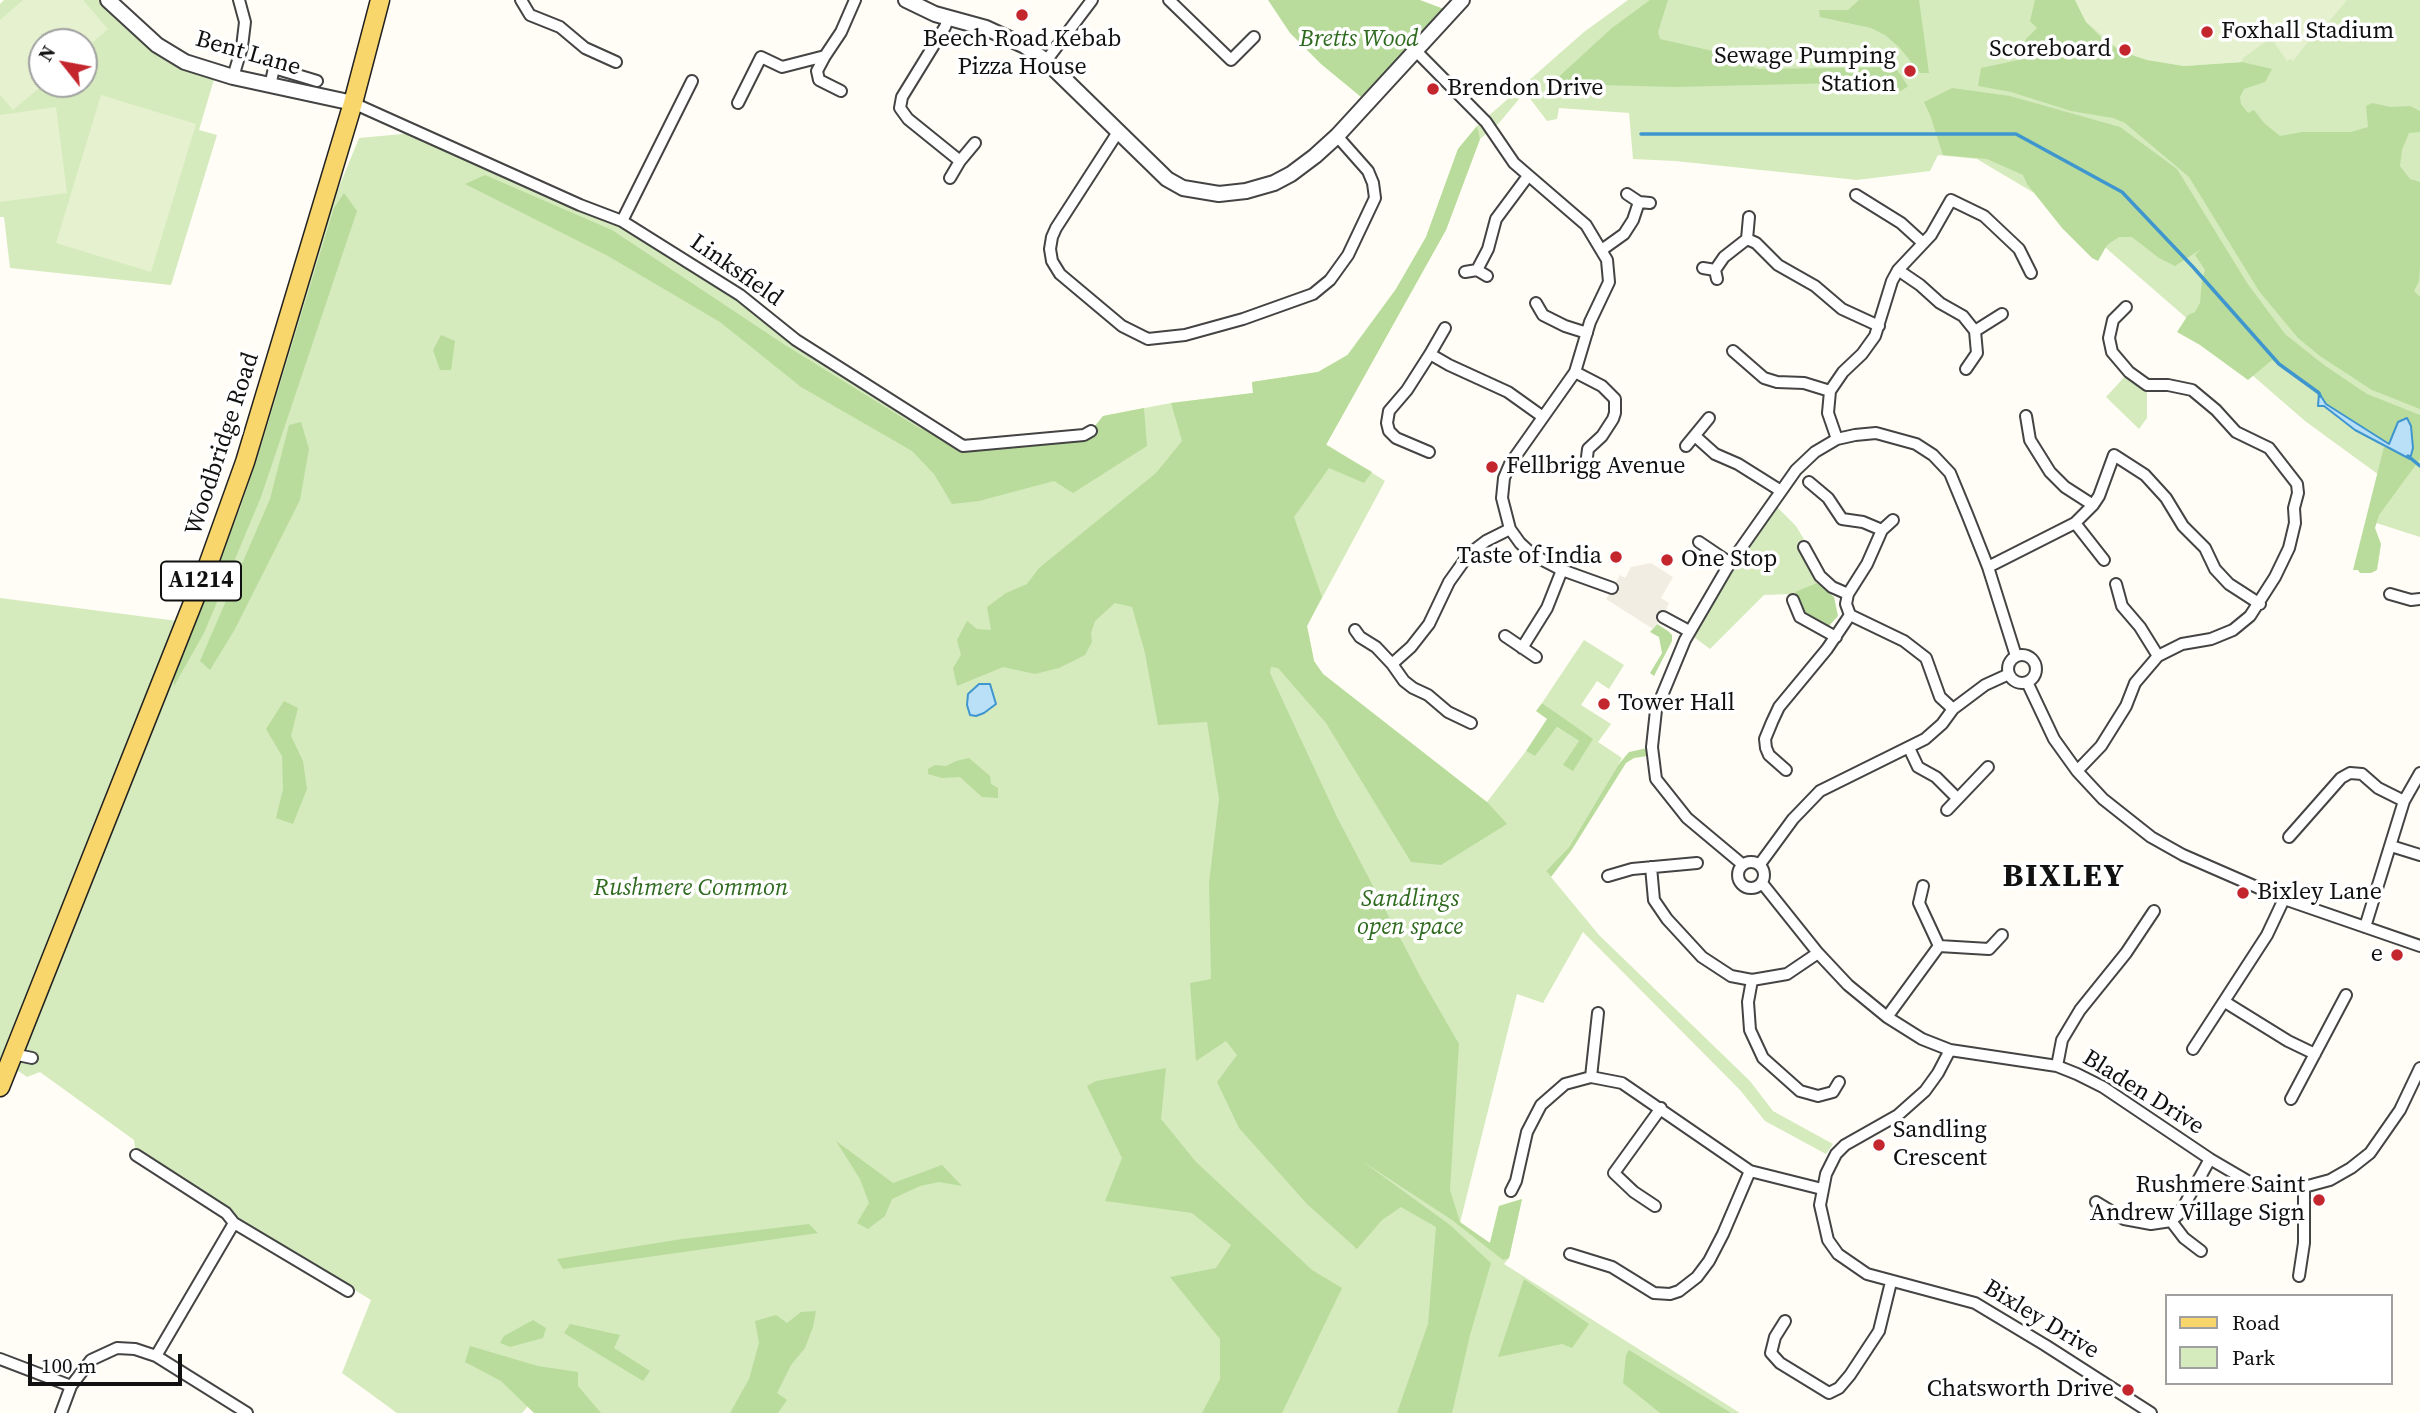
<!DOCTYPE html>
<style>
body{margin:0}
#map{position:relative;width:2420px;height:1413px;overflow:hidden;background:#fffdf5;font-family:"Source Serif 4",serif}
canvas{display:block}
.legend{position:absolute;left:2165px;top:1294px;width:228px;height:91px;box-sizing:border-box;background:#fff;border:2px solid #a0a0a0;margin:0;padding:9px 12px;list-style:none;font-size:21px;color:#111}
.legend li{display:flex;align-items:center;gap:14px;height:35px}
.legend b{width:35px;border:2px solid #a0a0a0}
.north{position:absolute;left:28px;top:28px;width:70px;height:70px;box-sizing:border-box;background:#fff;border:2px solid #a0a0a0;border-radius:50%;rotate:301deg;font-size:19px;font-weight:700;line-height:28px;text-align:center;color:#111}
.north::after{content:'';display:block;margin:auto;width:24px;height:32px;background:#c4262e;clip-path:polygon(50% 0,100% 100%,50% 72%,0 100%)}
.scale{position:absolute;left:28px;top:1354px;width:154px;height:32px;box-sizing:border-box;border:4px solid #111;border-top:0;padding-left:9px;font-size:21px;line-height:24px;white-space:nowrap;color:#111;-webkit-text-stroke:5px #fff;paint-order:stroke}
</style>
<div id="map">
<canvas width="2420" height="1413"></canvas>
<ul class="legend">
<li><b style="height:9px;background:#f9d66b"></b>Road</li>
<li><b style="height:19px;background:#d5ebbd"></b>Park</li>
</ul>
<div class="north">N</div>
<div class="scale">100 m</div>
</div>
<script>
const c = document.querySelector('canvas').getContext('2d');
c.lineJoin = 'round';
function fillPath(path, color) { c.fillStyle = color; c.fill(path, 'evenodd'); }
const poly = rows => new Path2D(rows.map(r => 'M' + r).join(''));
function stroke(path, color, width, dash) { c.strokeStyle = color; c.lineWidth = width; c.lineCap = dash ? 'butt' : 'round'; c.setLineDash(dash || []); c.stroke(path); }
function label(font, color, halo, rows, align = 'center') {
  c.font = font + ' "Source Serif 4",serif'; c.lineWidth = 7; c.setLineDash([]); c.textBaseline = 'middle'; c.strokeStyle = halo; c.fillStyle = color; for (const [text, x, y, turn = 0] of rows) {
    c.save(); c.translate(x, y); c.rotate((+turn || 0) * Math.PI / 180); c.textAlign = isNaN(turn) ? turn : align; if (halo) c.strokeText(text, 0, 0); c.fillText(text, 0, 0); c.restore();
  }
}
const green = poly([
 [4,0,103,0,132,29,215,76,199,130,217,135,171,285,10,268,4,217,0,217,0,4],
 [42,42,84,42,84,84,42,84],
 [1628,0,2420,0,2420,537,2367,520,2379,475,2305,421,2061,209,1977,159,1938,155,1930,171,1857,180,1675,161,1633,159,1629,113,1559,108,1557,119,1547,121,1525,92,1499,123,1480,139,1446,230,1326,444,1385,481,1307,626,1314,661,1323,674,1487,802,1526,751,1535,755,1557,727,1579,741,1572,771,1592,740,1542,703,1584,640,1624,665,1609,689,1597,681,1581,705,1611,724,1598,742,1622,758,1569,847,1546,871,1599,935,1750,1081,1773,1111,1833,1144,1826,1154,1765,1121,1740,1090,1583,932,1543,1003,1517,994,1460,1223,1490,1243,1499,1206,1522,1199,1509,1258,1504,1264,1740,1413,534,1413,528,1406,522,1413,397,1413,342,1373,371,1300,240,1219,226,1213,136,1155,134,1140,40,1072,27,1077,0,1058,0,598,193,623,239,509,272,407,330,209,359,138,413,133,622,221,740,295,796,340,963,446,1091,431,1103,416,1171,403,1253,393,1252,382,1318,372,1347,355,1396,289,1426,237,1458,149,1477,126,1584,32],
 [2129,372,2147,385,2147,418,2139,429,2106,397],
 [1777,507,1796,526,1805,541,1797,546,1817,584,1792,594,1764,595,1710,649,1694,637,1734,569]
]);
const forest = poly([
 [1268,0,1420,0,1444,9,1361,97,1321,64,1290,33],
 [1650,0,1668,0,1658,32,1660,39,1726,54,1758,69,1895,67,1908,86,1901,91,1873,84,1839,83,1675,87,1598,85,1556,87,1552,83,1612,28],
 [1859,0,1919,0,1929,73,1920,73,1899,47,1885,35,1871,28,1820,17,1819,10,1848,10],
 [2035,0,2075,0,2086,22,2101,37,2120,51,2147,60,2184,66,2242,62,2272,69,2265,82,2244,89,2240,97,2241,104,2248,113,2254,110,2264,123,2280,136,2302,132,2351,132,2368,127,2366,106,2372,103,2391,107,2410,106,2420,111,2420,132,2409,133,2402,150,2400,166,2410,179,2420,182,2420,267,2419,281,2414,291,2420,297,2420,409,2372,390,2320,356,2298,338,2259,291,2189,177,2125,123,2113,118,2071,111,2011,92,1978,86,1981,68,2023,59,2026,39,2037,28,2030,21],
 [1952,88,2010,96,2120,127,2177,169,2247,283,2285,334,2324,365,2367,394,2420,415,2420,459,2379,515,2375,528,2381,544,2377,570,2371,573,2360,573,2358,570,2353,570,2384,447,2394,450,2409,459,2413,448,2412,438,2398,423,2390,444,2383,442,2325,404,2319,393,2272,360,2248,380,2200,345,2177,332,2188,315,2195,312,2200,303,2202,280,2205,270,2195,255,2201,249,2175,266,2159,258,2132,237,2119,237,2107,245,2098,261,2092,258,2062,228,2027,184,2023,175,1987,159,1943,155,1930,115,1924,102],
 [1477,126,1480,139,1446,230,1326,445,1372,472,1364,483,1329,468,1294,517,1322,597,1307,626,1314,661,1323,674,1488,803,1507,824,1441,865,1411,862,1326,723,1278,668,1271,667,1270,673,1337,817,1421,978,1459,1044,1450,1190,1460,1222,1490,1243,1499,1206,1522,1199,1509,1258,1503,1260,1452,1220,1362,1161,1450,1225,1491,1263,1470,1335,1452,1413,1397,1413,1428,1324,1436,1227,1401,1207,1382,1220,1357,1249,1307,1204,1239,1128,1217,1082,1237,1055,1226,1041,1196,1061,1190,983,1211,979,1209,883,1219,799,1207,722,1158,725,1145,653,1132,607,1115,603,1095,621,1091,633,1092,642,1085,655,1059,668,1035,674,1003,667,957,686,953,668,961,655,957,640,967,621,977,629,991,630,987,607,1006,593,1027,584,1039,568,1156,473,1182,441,1171,403,1253,393,1252,382,1318,372,1348,355,1396,289,1426,237,1458,149],
 [485,175,612,230,785,345,919,428,954,440,963,446,1091,431,1103,416,1144,408,1147,446,1073,493,1054,481,979,501,952,504,934,474,912,451,801,387,720,322,608,256,465,184],
 [344,193,357,211,261,497,204,633,174,686,174,672,240,509,258,456,334,208],
 [441,335,455,341,451,370,440,370,433,350],
 [301,422,309,449,300,500,235,629,210,670,200,661,270,499,289,425],
 [1817,583,1834,597,1838,616,1828,627,1804,614,1795,592],
 [1657,624,1668,631,1672,635,1672,641,1654,676,1650,673,1662,653,1659,637,1650,632],
 [284,701,298,708,291,736,303,761,307,789,293,824,276,818,283,789,282,756,266,729],
 [1542,703,1593,739,1573,771,1563,765,1579,741,1557,727,1535,756,1526,751,1547,719,1536,711],
 [1652,747,1654,755,1634,758,1626,763,1571,851,1551,877,1546,871,1569,847,1618,765,1629,752],
 [969,758,990,776,991,784,998,788,998,798,982,797,960,777,942,778,928,774,928,769,935,765,946,766,956,761],
 [1166,1068,1161,1119,1196,1162,1312,1270,1342,1288,1282,1413,1202,1413,1220,1379,1220,1339,1170,1277,1216,1268,1231,1245,1192,1213,1105,1201,1122,1158,1087,1086,1096,1081],
 [836,1141,893,1183,942,1165,962,1186,939,1182,920,1186,892,1199,885,1216,868,1229,857,1223,869,1203,860,1179],
 [809,1224,818,1233,563,1269,557,1259,682,1239],
 [1524,1279,1589,1324,1572,1348,1562,1344,1498,1357],
 [816,1311,813,1327,805,1348,791,1365,777,1393,787,1400,778,1413,730,1413,749,1379,759,1343,755,1321,776,1315,787,1323,801,1312],
 [533,1320,546,1328,543,1338,510,1347,500,1343,504,1336],
 [570,1324,620,1335,614,1348,650,1371,643,1381,564,1333],
 [470,1346,538,1366,578,1372,578,1386,601,1413,534,1413,501,1381,465,1362],
 [1629,1350,1731,1413,1660,1413,1623,1383,1626,1355]
]);
const pitch = poly([
 [23,0,83,0,108,29,84,50,84,42,42,42,44,84,13,110,0,95,0,20],
 [2075,0,2347,0,2327,24,2319,28,2293,61,2290,59,2287,61,2271,38,2243,58,2242,62,2184,66,2147,60,2121,51,2086,22],
 [101,95,196,124,151,272,56,243],
 [56,107,67,193,0,202,0,115]
]);
const plaza = poly([
 [1651,563,1673,577,1661,598,1669,603,1663,617,1653,629,1606,599,1620,575,1625,578,1631,567]
]);
const water = poly([
 [2319,393,2326,404,2389,444,2398,422,2407,418,2411,426,2413,448,2410,459,2355,430,2324,406,2318,406,2319,393],
 [979,684,990,684,996,704,984,713,976,716,970,715,967,705,968,694,979,684]
]);
const stream = poly([
 [1641,134,2016,134,2122,192,2193,267,2279,364,2319,393,2320,396],
 [2408,456,2420,466]
]);
const minor = poly([
 [521,0,530,15,560,27,585,48,616,62],
 [1169,0,1231,60,1254,37],
 [949,17,945,27,902,97,900,108,908,119,960,161,950,178],
 [1416,51,1486,122,1514,163,1586,225,1607,260,1609,282,1590,322,1575,372,1510,464,1504,478,1502,498,1510,529,1520,543,1533,555,1562,570,1612,588],
 [825,56,817,71,819,80,841,91],
 [1046,61,1092,0],
 [233,77,242,47,245,22,239,0],
 [270,86,274,68,317,81],
 [353,103,580,205,622,221,740,295,796,340,963,446,1084,435,1091,431],
 [738,103,761,57,782,67,825,56,841,32,855,0],
 [1118,132,1056,228,1052,237,1050,249,1052,261,1060,274,1122,326,1148,339,1185,335,1243,319,1313,294,1330,280,1348,255,1375,198,1373,183,1368,171,1337,136],
 [960,161,975,143],
 [1627,194,1639,202,1650,203],
 [1856,195,1901,223,1923,243],
 [622,221,692,81],
 [1747,239,1749,217],
 [1603,249,1624,234,1633,220,1639,202],
 [1703,268,1715,270,1717,279],
 [1477,270,1488,249,1496,219,1528,176],
 [1715,270,1724,257,1747,239,1756,243,1778,265,1815,286,1842,309,1879,326],
 [1898,270,1920,285,1940,303,1963,316,1975,331,1977,353,1966,369],
 [1465,272,1477,270,1487,276],
 [1536,303,1543,315,1565,326,1587,333],
 [1975,331,2002,314],
 [1733,351,1764,378,1777,382,1804,383,1830,391],
 [1430,354,1445,328],
 [1575,372,1602,386,1615,399,1615,413,1613,419,1602,436,1588,449,1587,457],
 [2026,416,2030,440,2050,472,2065,487,2093,505],
 [1695,436,1715,454,1738,464,1781,491],
 [1837,439,1828,413,1830,391,1843,372,1862,354,1875,336,1892,281,1898,270,1931,235,1951,200,1984,216,2019,249,2031,273],
 [1686,446,1709,418],
 [1429,452,1396,438,1389,431,1387,423,1389,411,1407,390,1430,354,1449,365,1508,392,1543,417],
 [1809,482,1828,498,1842,519,1863,522,1882,530],
 [2075,523,2104,560],
 [1699,542,1730,563],
 [1804,547,1820,576,1832,587,1848,594],
 [1988,567,2075,523,2093,505,2099,496,2114,455,2145,475,2166,498,2183,526,2205,548,2215,569,2229,584,2260,604],
 [2116,584,2122,606,2140,627,2158,656],
 [2390,594,2411,600,2420,599],
 [1793,600,1800,617,1836,637],
 [1850,615,1846,604,1848,594,1867,564,1882,530,1893,520],
 [1663,617,1689,631],
 [1355,630,1360,637,1376,647,1392,664],
 [1505,636,1536,657],
 [1522,648,1547,608,1562,570],
 '2008 669a14 14 0 1 1 28 0a14 14 0 1 1-28 0Z',
 [2027,682,2054,739,2077,771,2103,799,2151,837,2183,855,2284,899,2420,946],
 [1471,723,1448,712,1428,695,1413,688,1404,681,1392,664,1411,647,1429,624,1449,582,1469,554,1486,541,1510,529],
 [1909,748,1918,767,1936,777,1957,798],
 [1786,770,1769,755,1766,748,1765,739,1772,722,1779,707,1827,649,1850,615,1904,641,1926,658,1940,697,1953,709],
 [2077,771,2101,746,2126,706,2135,683,2158,656,2182,644,2211,639,2233,630,2250,616,2275,577,2289,548,2295,523,2294,508,2298,493,2297,484,2269,448,2236,432,2216,410,2192,390,2168,385,2147,385,2129,372,2112,352,2109,338,2113,320,2126,307],
 [1947,810,1988,767],
 [2289,837,2341,778,2350,773,2362,774,2378,788,2404,801],
 [2391,846,2420,855],
 '1738 875a13 13 0 1 1 26 0a13 13 0 1 1-26 0Z',
 [1742,864,1687,818,1656,779,1652,747,1656,710,1685,640,1727,568,1796,470,1815,452,1837,439,1855,435,1876,433,1916,444,1933,455,1950,473,1967,514,1988,567,2016,656],
 [1760,864,1793,819,1820,791,1925,739,1942,724,1953,709,1985,685,2009,674],
 [1651,867,1654,900,1667,919,1702,957,1731,976,1752,980,1787,974,1818,953],
 [1608,876,1632,869,1697,863],
 [1762,883,1818,953,1848,985,1887,1017,1922,1039,1950,1050,2057,1066,2077,1074,2103,1087,2210,1159,2251,1183,2277,1187,2304,1187,2330,1180,2351,1168,2370,1153,2400,1110,2420,1068],
 [1923,886,1919,903,1939,946],
 [2365,927,2404,801,2420,773],
 [1939,946,1989,949,2002,935],
 [1752,980,1748,1002,1750,1030,1763,1058,1800,1091,1818,1096,1833,1092,1839,1082],
 [2225,1002,2288,1041,2315,1054],
 [1887,1017,1939,946],
 [2193,1049,2267,935,2284,899],
 [1950,1050,1938,1073,1925,1091,1898,1115,1845,1145,1836,1154,1826,1174,1820,1205,1828,1240,1838,1254,1867,1274,1975,1303,2045,1345,2151,1413],
 [13,1054,32,1058],
 [2057,1066,2062,1040,2080,1010,2126,953,2154,911],
 [1591,1077,1598,1013],
 [2291,1099,2346,995],
 [136,1155,226,1213,234,1223,348,1291],
 [1511,1191,1516,1181,1527,1132,1541,1105,1565,1084,1591,1077,1622,1083,1750,1171,1822,1189],
 [2096,1202,2124,1219,2151,1224,2171,1221,2184,1238,2201,1251],
 [1655,1206,1634,1192,1614,1173,1661,1108],
 [2171,1221,2180,1213,2210,1159],
 [1570,1254,1612,1267,1654,1293,1670,1294,1679,1291,1697,1277,1709,1261,1723,1234,1750,1171],
 [2299,1276,2304,1243,2304,1187],
 [1785,1321,1775,1337,1771,1353,1780,1363,1829,1393,1839,1388,1850,1375,1879,1331,1891,1282],
 [156,1356,234,1223],
 [0,1359,71,1386],
 [61,1413,71,1386,91,1360,117,1348,135,1349,156,1356,247,1413]
]);
const tertiary = poly([
 [108,0,157,45,185,62,233,77,353,103],
 [906,0,935,14,986,28,1025,46,1046,61,1167,179,1183,188,1219,194,1246,191,1274,183,1291,174,1315,156,1337,136,1462,0]
]);
const primary = poly([
 [0,1087,208,565,245,462,353,103,380,0]
]);
const markers = [
 [1022,15,7,"#c4262e"],
 [2207,32,7,"#c4262e"],
 [2125,50,7,"#c4262e"],
 [1910,71,7,"#c4262e"],
 [1433,89,7,"#c4262e"],
 [1492,467,7,"#c4262e"],
 [1616,557,7,"#c4262e"],
 [1667,560,7,"#c4262e"],
 [1604,704,7,"#c4262e"],
 [2243,893,7,"#c4262e"],
 [2397,955,7,"#c4262e"],
 [1879,1145,7,"#c4262e"],
 [2319,1200,7,"#c4262e"],
 [2128,1390,7,"#c4262e"]
];
const shields = [
 [201,581,80]
];
const shieldNames = [
 ["A1214",201,581]
];
const poiNames = [
 ["Foxhall Stadium",2221,32],
 ["Beech Road Kebab",1022,40,"center"],
 ["Pizza House",1022,68,"center"],
 ["Scoreboard",2111,50,"right"],
 ["Sewage Pumping",1896,57,"right"],
 ["Station",1896,85,"right"],
 ["Brendon Drive",1447,89],
 ["Fellbrigg Avenue",1506,467],
 ["Taste of India",1602,557,"right"],
 ["One Stop",1681,560],
 ["Tower Hall",1618,704],
 ["Bixley Lane",2257,893],
 ["e",2383,955,"right"],
 ["Sandling",1893,1131],
 ["Crescent",1893,1159],
 ["Rushmere Saint",2305,1186,"right"],
 ["Andrew Village Sign",2305,1214,"right"],
 ["Chatsworth Drive",2114,1390,"right"]
];
const parkNames = [
 ["Bretts Wood",1359,40],
 ["Rushmere Common",691,889],
 ["Sandlings",1410,900],
 ["open space",1410,928]
];
const streetNames = [
 ["Bent Lane",248,54,16],
 ["Linksfield",736,271,35],
 ["Woodbridge Road",223,444,-72],
 ["Bladen Drive",2143,1093,32],
 ["Bixley Drive",2041,1320,31]
];
const districtNames = [
 ["BIXLEY",2064,878]
];
fillPath(green, '#d5ebbd');
fillPath(forest, '#b9dc9c');
fillPath(pitch, '#e6f2cf');
fillPath(plaza, '#f1ede2');
fillPath(water, '#b9e0f7');
stroke(water, '#3f96cf', 2);
stroke(stream, '#3f96cf', 3.5);
stroke(minor, '#444', 14);
stroke(tertiary, '#444', 18);
stroke(primary, '#222', 21);
stroke(minor, '#fff', 10);
stroke(tertiary, '#fff', 14);
stroke(primary, '#f9d66b', 18);
for (const [x, y, r, color] of markers) { const dot = new Path2D(); dot.arc(x, y, r, 0, 2 * Math.PI); c.fillStyle = color; c.fill(dot); stroke(dot, '#fff', 2.5); }
for (const [x, y, w] of shields) { const box = new Path2D(); box.roundRect(x - w / 2, y - 19.5, w, 39, 5); c.fillStyle = '#fff'; c.fill(box); stroke(box, '#111', 2); }
label('bold 23px', '#111', null, shieldNames);
label('24px', '#111', '#fff', poiNames, 'left');
label('italic 24px', '#2f6b1f', '#fff', parkNames);
label('24px', '#111', '#fff', streetNames);
c.letterSpacing = '2px';
label('bold 32px', '#111', '#fff', districtNames);
c.letterSpacing = '0px';
</script>
